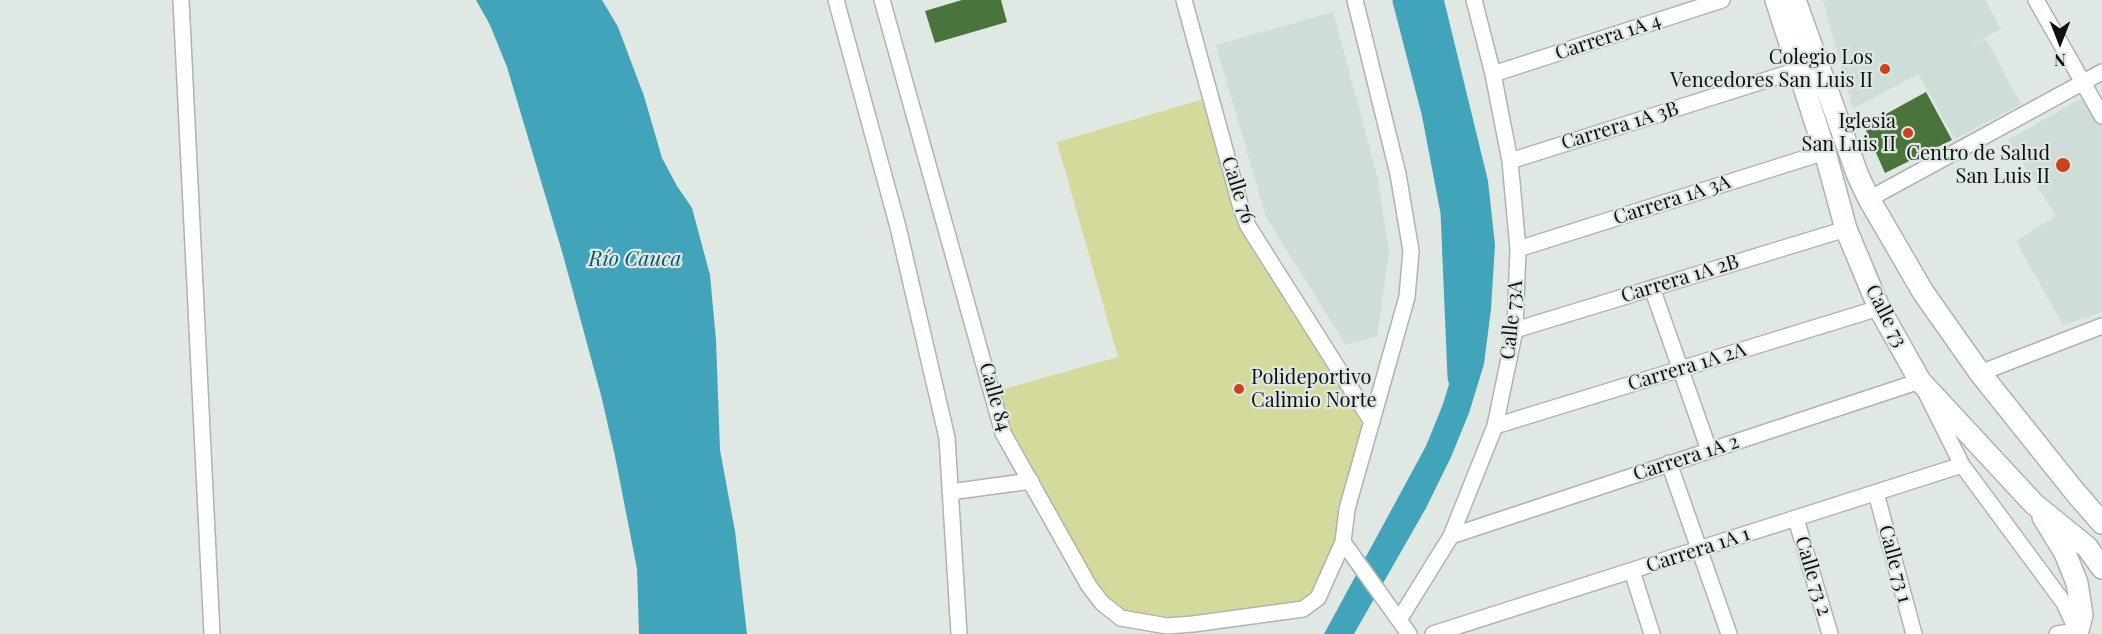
<!DOCTYPE html>
<meta charset="utf-8">
<style>
body{margin:0}
#map{position:relative;width:2102px;height:634px;overflow:hidden;background:#e0e8e4;font-family:"Playfair Display",serif}
canvas{display:block}
.north{position:absolute;left:2030px;top:12px;width:60px;height:60px;-webkit-text-stroke:4px #e0e8e4;paint-order:stroke;rotate:180deg;font-size:16px;font-weight:700;line-height:24px;text-align:center;color:#0e1110}
.north::after{content:'';display:block;margin:auto;width:21px;height:27px;background:#0e1110;clip-path:polygon(50% 0,100% 100%,50% 72%,0 100%)}
</style>
<div id="map">
<canvas width="2102" height="634"></canvas>
<div class="north">N</div>
</div>
<script>
const c = document.querySelector('canvas').getContext('2d');
c.lineJoin = 'round';
function fillPath(path, color) { c.fillStyle = color; c.fill(path, 'evenodd'); }
const poly = rows => new Path2D(rows.map(r => 'M' + r).join(''));
function stroke(path, color, width, dash) { c.strokeStyle = color; c.lineWidth = width; c.lineCap = dash ? 'butt' : 'round'; c.setLineDash(dash || []); c.stroke(path); }
function label(font, color, halo, rows, align = 'center') {
  c.font = font + ' "Playfair Display",serif'; c.lineWidth = 4.5; c.setLineDash([]); c.textBaseline = 'middle'; c.strokeStyle = halo; c.fillStyle = color; for (const [text, x, y, turn = 0] of rows) {
    c.save(); c.translate(x, y); c.rotate((+turn || 0) * Math.PI / 180); c.textAlign = isNaN(turn) ? turn : align; if (halo) c.strokeText(text, 0, 0); c.fillText(text, 0, 0); c.restore();
  }
}
const built = poly([
 [1823,0,1985,0,2001,29,1964,49,1986,39,2021,104,1955,139,1918,74,1853,109],
 [1333,12,1378,179,1389,253,1377,336,1346,345,1266,217,1216,45],
 [2086,96,2102,125,2102,312,2063,325,2016,241,2056,216,2008,140]
]);
const green = poly([
 [1211,97,1241,208,1372,422,1344,526,1310,605,1193,624,1121,618,1102,603,1003,433,993,392,1118,357,1057,142]
]);
const water = poly([
 [476,0,602,0,618,27,644,96,662,158,677,186,692,208,710,275,716,340,720,450,735,531,747,634,639,634,637,569,615,456,601,395,563,255,507,67,490,25],
 [1416,0,1444,0,1488,181,1495,245,1491,309,1484,364,1469,413,1451,457,1426,508,1354,634,1324,634,1426,446,1443,404,1457,358,1464,306,1467,246,1461,186]
]);
const river = poly([
 [1406,0,1435,112,1454,212,1461,377]
]);
const building = poly([
 [962,0,1001,0,1007,22,935,43,925,11],
 [1926,92,1952,140,1885,173,1864,126]
]);
const minor = poly([
 [181,0,212,634],
 [836,0,898,227,947,438,959,634],
 [882,0,1003,433,1089,586,1102,603,1121,618,1167,626,1193,624,1303,609,1318,598,1343,542,1347,509,1407,297,1411,251,1398,174,1355,0],
 [1184,0,1241,208,1248,226,1372,422],
 [2036,0,2102,116],
 [1493,74,1722,0],
 [1510,161,1798,70],
 [1869,199,2102,72],
 [1518,249,1825,152],
 [1652,288,1709,450],
 [1515,330,1846,229],
 [1980,373,2102,326],
 [1495,426,1879,308],
 [1669,463,1729,634],
 [950,492,1031,481],
 [1876,493,1914,634],
 [1796,519,1830,634],
 [1451,536,1920,381,1962,465,2064,603,2077,631,2057,634],
 [1343,542,1409,634],
 [1632,571,1652,634],
 [1399,620,1451,536,1495,426,1515,330,1518,249,1510,161,1493,74,1474,0],
 [1433,634,1962,465]
]);
const secondary = poly([
 [1776,0,1825,152,1846,229,1879,308,1920,381,2034,504,2087,547,2102,568],
 [1795,0,1858,176,1869,199,1923,292,1980,373,2075,492,2102,523],
 [2043,517,2065,553,2077,583,2082,615,2077,634]
]);
const markers = [
 [1885,69,6,"#cb421c"],
 [1908,133,6,"#cb421c"],
 [2063,165,8,"#cb421c"],
 [1239,389,6,"#cb421c"]
];
const streetNames = [
 ["Carrera 1A 4",1608,37,-18],
 ["Carrera 1A 3B",1620,126,-17],
 ["Calle 76",1238,190,72],
 ["Carrera 1A 3A",1672,200,-18],
 ["Carrera 1A 2B",1680,279,-17],
 ["Calle 73",1886,316,63],
 ["Calle 73A",1512,320,-84],
 ["Carrera 1A 2A",1687,367,-17],
 ["Calle 84",995,397,74],
 ["Carrera 1A 2",1686,458,-18],
 ["Carrera 1A 1",1698,550,-18],
 ["Calle 73 1",1895,564,75],
 ["Calle 73 2",1813,576,73]
];
const poiNames = [
 ["Colegio Los",1873,58],
 ["Vencedores San Luis II",1873,81],
 ["Iglesia",1896,122],
 ["San Luis II",1896,145],
 ["Centro de Salud",2050,154],
 ["San Luis II",2050,177],
 ["Polideportivo",1251,378,"left"],
 ["Calimio Norte",1251,401,"left"]
];
const waterNames = [
 ["Río Cauca",635,259]
];
fillPath(built, '#ceddd5');
fillPath(green, '#d4da9c');
fillPath(water, '#42a4bb');
stroke(river, '#42a4bb', 27);
fillPath(building, '#49743c');
stroke(minor, '#adb4b1', 18);
stroke(secondary, '#adb4b1', 24);
stroke(minor, '#fff', 15);
stroke(secondary, '#fff', 21);
for (const [x, y, r, color] of markers) { const dot = new Path2D(); dot.arc(x, y, r, 0, 2 * Math.PI); c.fillStyle = color; c.fill(dot); stroke(dot, '#e0e8e4', 2); }
label('20px', '#0e1110', '#e0e8e4', streetNames);
label('20px', '#0e1110', '#e0e8e4', poiNames, 'right');
label('italic 21px', '#045a6b', '#e0e8e4', waterNames);
</script>
